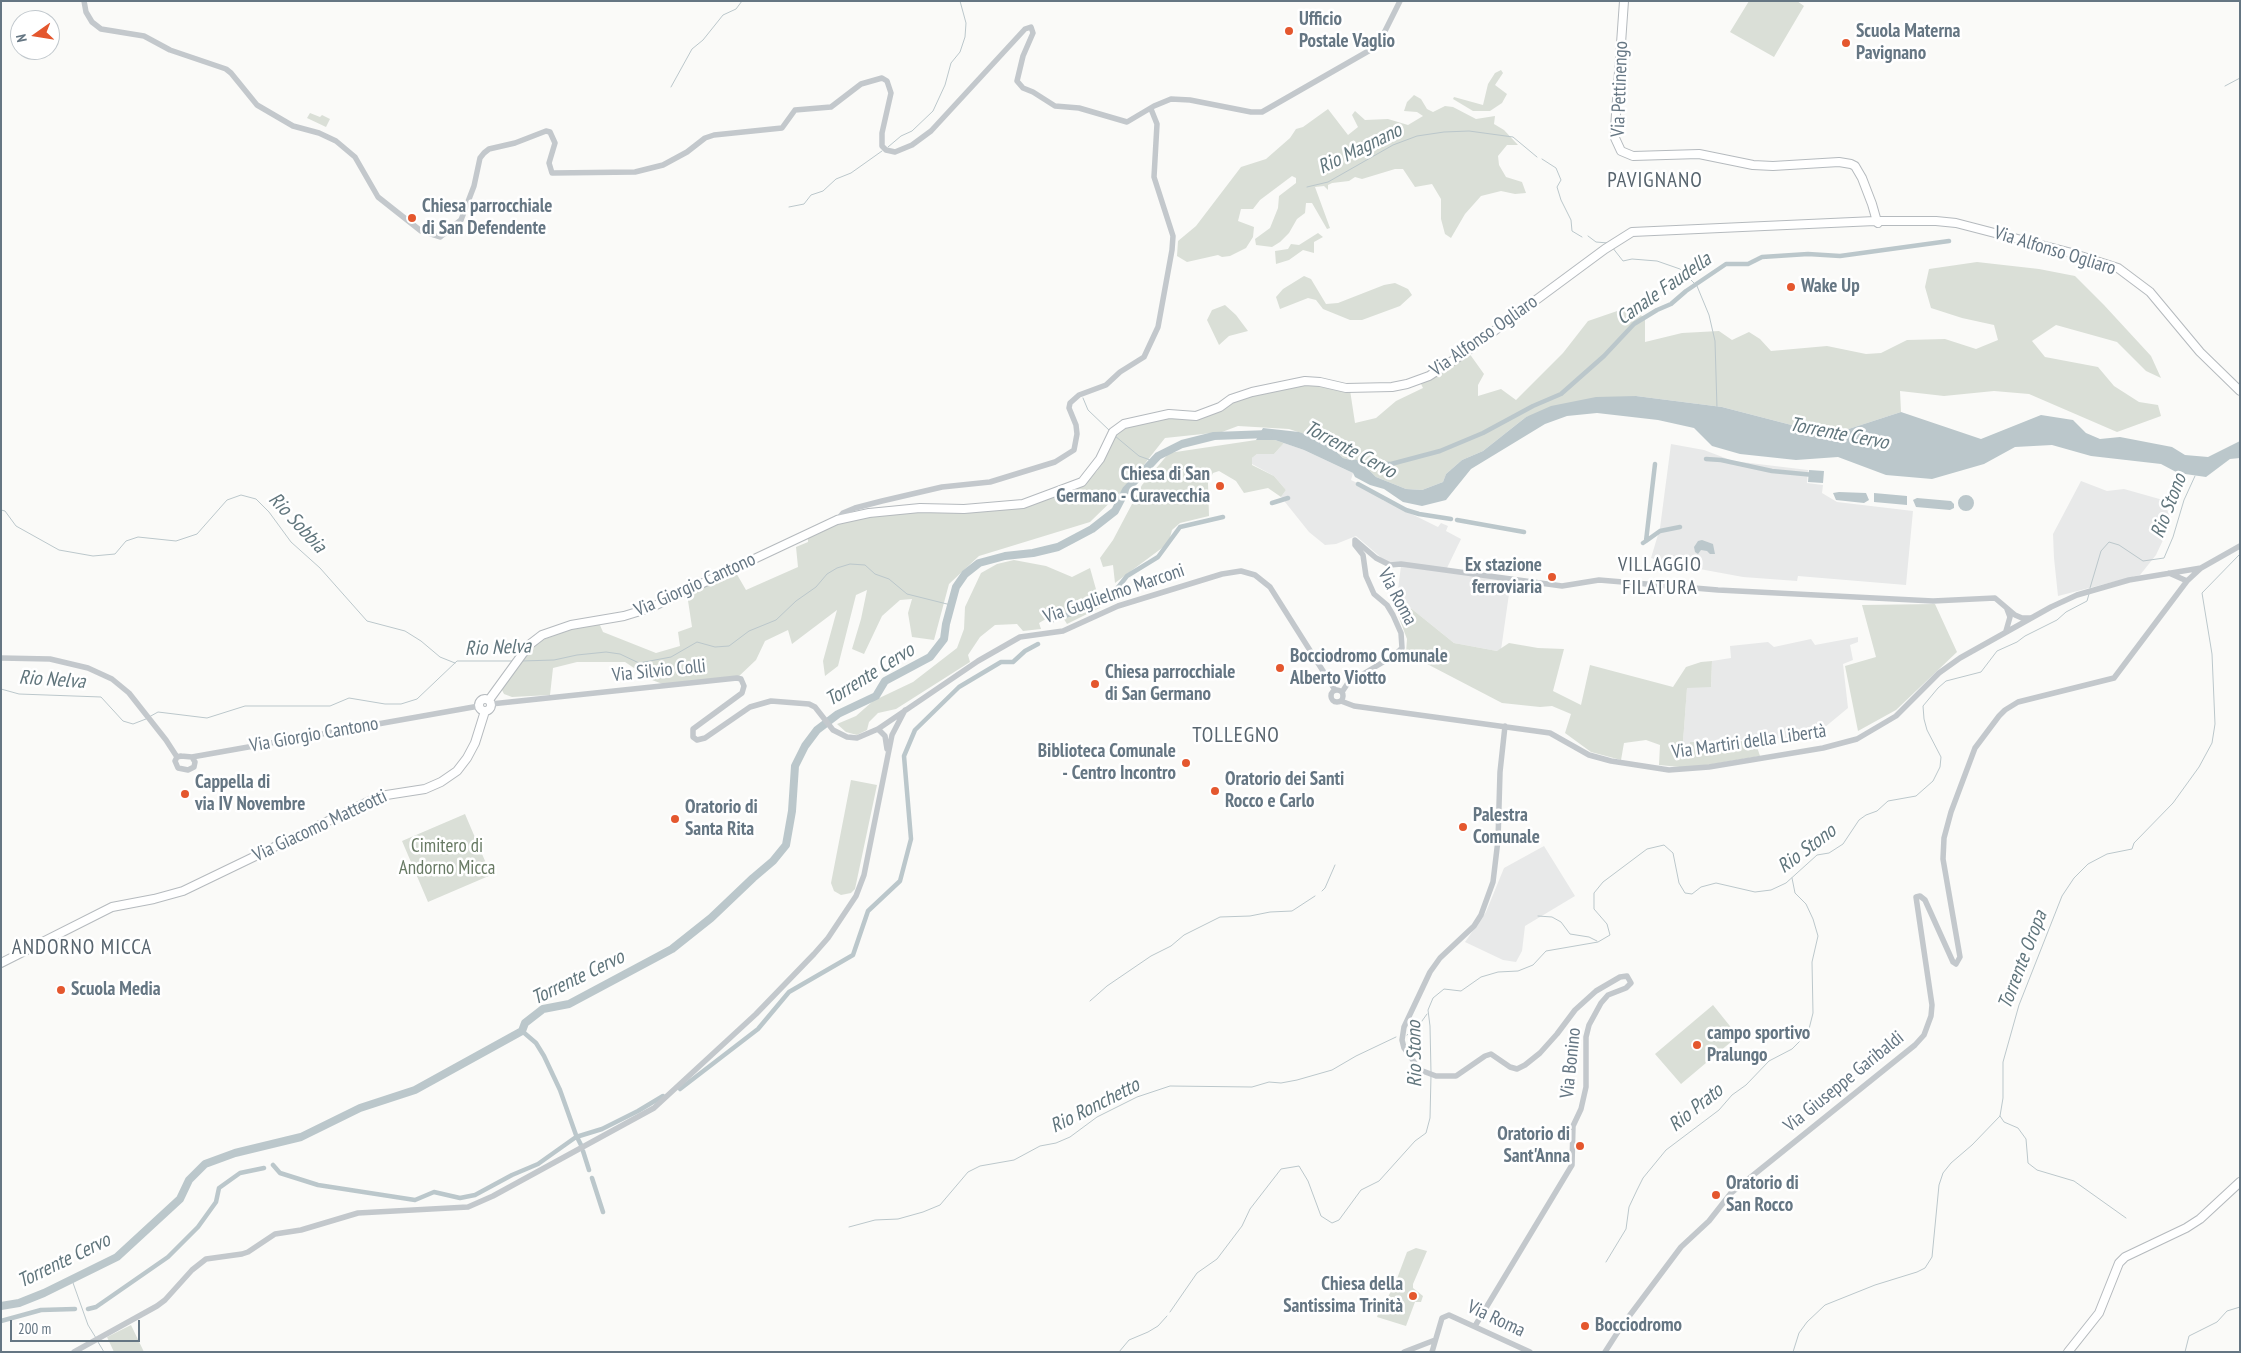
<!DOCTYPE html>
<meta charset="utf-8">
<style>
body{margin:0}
#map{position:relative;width:2241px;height:1353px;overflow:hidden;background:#fafaf8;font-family:"PT Sans Narrow",sans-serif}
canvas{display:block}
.frame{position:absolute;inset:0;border:2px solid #657683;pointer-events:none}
.north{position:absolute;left:10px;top:10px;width:50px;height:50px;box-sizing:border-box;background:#fff;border:1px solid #c1c8cd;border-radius:50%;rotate:257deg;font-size:14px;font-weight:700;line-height:20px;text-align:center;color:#657683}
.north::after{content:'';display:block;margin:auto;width:18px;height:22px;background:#e4572e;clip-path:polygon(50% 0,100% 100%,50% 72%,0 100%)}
.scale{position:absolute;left:10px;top:1320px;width:130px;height:22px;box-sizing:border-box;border:2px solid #657683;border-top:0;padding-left:6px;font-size:15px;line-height:18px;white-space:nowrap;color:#657683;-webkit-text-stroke:4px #fff;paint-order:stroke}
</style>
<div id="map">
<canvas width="2241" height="1353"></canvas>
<div class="frame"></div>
<div class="north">N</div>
<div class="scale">200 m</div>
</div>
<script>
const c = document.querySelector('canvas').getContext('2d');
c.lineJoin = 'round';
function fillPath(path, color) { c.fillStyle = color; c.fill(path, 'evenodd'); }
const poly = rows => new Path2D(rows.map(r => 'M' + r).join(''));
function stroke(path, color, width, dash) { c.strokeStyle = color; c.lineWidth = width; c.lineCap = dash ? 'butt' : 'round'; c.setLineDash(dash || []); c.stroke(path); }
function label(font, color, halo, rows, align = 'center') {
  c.font = font + ' "PT Sans Narrow",sans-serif'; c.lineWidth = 5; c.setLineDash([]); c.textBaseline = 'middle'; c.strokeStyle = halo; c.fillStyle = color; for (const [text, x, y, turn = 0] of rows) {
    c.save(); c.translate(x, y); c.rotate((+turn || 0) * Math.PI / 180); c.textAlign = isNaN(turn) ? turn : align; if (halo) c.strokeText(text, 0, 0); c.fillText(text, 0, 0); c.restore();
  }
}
const built = poly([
 [1284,443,1304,450,1353,473,1351,480,1384,496,1383,500,1438,527,1441,523,1448,526,1446,531,1461,539,1447,568,1511,580,1501,650,1497,651,1454,643,1397,597,1401,566,1385,561,1356,536,1336,544,1325,545,1309,532,1281,497,1286,490,1274,476,1252,464,1252,458,1257,454,1274,454],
 [1671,444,1704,450,1733,461,1808,470,1807,483,1823,485,1822,493,1837,502,1913,511,1906,585,1798,576,1797,581,1743,577,1667,563,1651,558,1660,528],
 [2081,481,2107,491,2124,489,2163,500,2172,521,2156,555,2140,575,2058,596,2054,558,2053,534],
 [1858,637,1858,642,1850,645,1853,660,1843,664,1848,708,1813,737,1690,742,1689,747,1685,746,1683,742,1687,687,1711,687,1712,661,1731,658,1730,646,1768,642,1774,647,1811,639,1815,645],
 [1544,846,1575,896,1525,926,1522,951,1516,962,1503,960,1465,942,1486,912,1504,868]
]);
const green = poly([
 [1749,1,1797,1,1804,6,1774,57,1730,32],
 [1501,70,1503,73,1495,85,1507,94,1502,103,1490,111,1473,111,1453,99,1454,97,1483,105,1488,84,1495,73],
 [1414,95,1421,99,1427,109,1433,112,1445,106,1453,107,1476,119,1495,116,1494,124,1504,130,1518,145,1507,145,1498,156,1499,165,1506,177,1522,182,1526,193,1515,194,1501,191,1481,196,1465,214,1451,238,1445,234,1441,219,1441,199,1432,184,1415,187,1403,169,1395,169,1362,179,1355,177,1349,181,1332,183,1328,185,1328,190,1324,186,1315,187,1330,228,1327,229,1312,203,1306,203,1305,213,1297,219,1289,233,1280,242,1272,247,1256,245,1255,239,1270,228,1278,208,1279,196,1296,183,1296,178,1292,176,1260,200,1253,209,1241,209,1238,221,1254,227,1253,237,1246,248,1230,256,1222,257,1218,255,1187,262,1177,256,1178,241,1196,226,1241,167,1266,159,1290,138,1296,129,1303,127,1328,109,1348,135,1358,127,1352,115,1355,111,1365,120,1388,119,1408,125,1423,116,1417,112,1404,111,1407,102],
 [310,113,320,117,322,115,330,119,326,127,307,118],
 [1318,233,1323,237,1314,242,1314,253,1303,250,1289,260,1276,264,1275,251,1288,249,1291,244,1299,245],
 [1977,262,2039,269,2075,276,2104,305,2151,356,2161,378,2146,371,2117,342,2056,325,2032,341,2045,357,2098,367,2114,386,2139,402,2158,405,2161,416,2117,432,2029,394,1994,391,1944,396,1900,391,1901,412,1830,435,1722,407,1636,396,1526,417,1483,451,1462,460,1446,474,1443,482,1422,490,1406,489,1376,477,1362,463,1343,458,1325,441,1289,429,1238,426,1222,432,1165,438,1128,485,1090,522,979,556,949,584,934,640,912,637,908,613,912,599,900,600,882,616,864,654,852,649,861,619,867,590,856,595,838,666,825,676,823,661,837,610,792,644,788,630,765,641,756,660,737,678,668,686,652,680,625,662,577,662,553,668,550,695,512,697,504,694,501,688,535,643,575,627,599,623,603,632,656,653,680,646,678,632,692,627,687,594,735,571,746,590,798,567,796,547,808,542,808,536,848,519,921,510,965,511,1017,509,1084,484,1097,471,1108,452,1111,437,1120,427,1174,417,1196,418,1253,394,1305,384,1350,390,1355,423,1376,418,1396,401,1423,388,1421,384,1469,353,1484,374,1478,385,1478,396,1501,389,1516,400,1563,353,1588,321,1623,309,1645,317,1645,342,1682,333,1719,331,1732,340,1749,332,1760,339,1771,351,1827,346,1866,354,1881,353,1907,340,1945,339,1976,349,1998,340,1994,325,1962,318,1931,308,1925,287,1929,269],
 [1304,276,1311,279,1326,304,1338,303,1384,285,1395,283,1408,289,1412,295,1400,306,1362,320,1350,320,1323,309,1316,300,1308,298,1280,309,1276,297,1283,289],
 [1225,305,1236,315,1248,331,1229,336,1219,345,1207,320,1212,310],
 [1256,440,1275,440,1284,443,1274,454,1257,454,1252,458,1252,465,1274,476,1286,490,1281,497,1268,488,1244,493,1236,481,1219,471,1213,473,1208,483,1209,516,1180,523,1172,530,1169,541,1162,548,1115,583,1113,565,1103,567,1100,558,1113,540,1142,485,1169,453],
 [1014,560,1046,566,1072,577,1090,568,1101,607,1067,624,1062,616,1051,616,1039,623,1041,629,1023,631,1017,624,995,625,980,637,968,655,970,662,896,709,878,713,869,722,867,730,857,735,846,732,837,724,856,716,873,701,913,682,957,648,964,629,965,607,981,573,997,564],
 [1397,597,1454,643,1497,651,1509,643,1538,648,1564,649,1553,691,1581,705,1590,665,1673,687,1686,667,1701,662,1712,661,1711,687,1687,688,1683,742,1685,746,1689,747,1690,742,1755,741,1760,756,1690,768,1659,765,1660,745,1646,740,1624,743,1621,760,1591,752,1565,733,1571,714,1552,706,1540,707,1502,703,1406,653,1407,639,1398,615],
 [1935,604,1957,652,1896,710,1858,731,1845,666,1876,657,1862,605],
 [851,780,877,785,855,889,851,893,841,895,834,891,831,883],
 [465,814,491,875,428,902,402,841],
 [1713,1005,1738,1036,1681,1084,1655,1054],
 [1416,1248,1427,1251,1413,1284,1413,1288,1423,1296,1421,1302,1415,1302,1406,1326,1377,1317,1382,1302,1385,1302,1395,1284,1407,1252],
 [131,1325,144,1352,114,1352,107,1337]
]);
const water = poly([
 [1636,396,1722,407,1830,435,1901,412,1981,439,2041,415,2073,420,2086,433,2100,439,2120,437,2172,447,2185,455,2208,457,2240,441,2240,458,2230,459,2206,477,2178,473,2161,464,2091,456,2052,445,2015,447,1984,464,1932,479,1886,475,1838,457,1796,460,1740,454,1712,446,1694,428,1658,420,1597,413,1567,416,1545,424,1471,469,1446,500,1422,506,1403,502,1384,489,1370,485,1355,477,1353,473,1304,450,1275,440,1256,440,1263,428,1299,432,1325,441,1343,458,1362,463,1376,477,1406,489,1422,490,1443,482,1446,474,1462,460,1483,451,1526,417,1551,406,1596,397],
 [1809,470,1824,471,1823,483,1808,482],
 [1839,492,1866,493,1869,500,1864,503,1836,500,1833,493],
 [1874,493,1907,496,1907,505,1874,502],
 '1958 503a8 8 0 1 1 16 0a8 8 0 1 1-16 0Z',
 [1917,498,1951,501,1954,504,1954,508,1950,510,1916,507,1913,500],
 [1702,540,1713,544,1715,554,1710,554,1707,551,1701,550,1698,554,1695,552,1694,547,1698,541]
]);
const stream = poly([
 [2225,86,2240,78],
 [671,87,692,49,703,40,723,15,736,9,742,1],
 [888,147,901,136,912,131,933,111,945,85,951,63,960,52,965,37,966,23,960,1],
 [1542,159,1556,168,1561,180,1557,187,1561,200,1571,220,1572,231,1582,237],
 [1307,187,1328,182,1393,145,1417,136,1444,132,1469,131,1513,137,1537,157],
 [789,207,804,204,811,195,823,191,836,179,851,173,882,151],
 [1588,236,1596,242,1608,243],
 [1612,247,1623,261,1632,259,1657,261,1680,269,1697,286,1709,315,1715,341,1717,408],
 [1083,398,1088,410,1110,431],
 [1115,436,1139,456,1153,461],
 [1,510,5,511,16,526,59,550,93,556,115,554,126,541,138,537,176,541,197,534,227,500,241,495,256,499,269,512,291,542,320,568,367,621,405,631,421,641,440,657,455,663],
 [2090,588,2101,551,2109,542,2119,545,2143,561,2164,558,2173,537,2184,500,2195,476],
 [522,661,554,660,577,655,606,652,620,654,639,663,671,657,697,642,715,647,729,646,749,631,776,620,796,601,816,587,827,574,837,568,850,564,865,565,875,574,889,579,907,594,951,605],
 [1,689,19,694,101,697,123,721,133,724,146,719],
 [149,717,158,712,207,718,245,706,330,706,349,698,385,704,401,704,417,699,457,661,514,661],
 [1322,891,1325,888,1335,865],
 [1538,916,1552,917,1561,922,1570,934,1589,937,1597,941],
 [1090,1001,1107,986,1151,956,1171,946,1184,935,1220,917,1250,916,1270,912,1292,911,1315,896],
 [1407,1035,1417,1028,1427,1014],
 [1431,1072,1430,1026,1428,1010,1433,998,1444,989,1461,991,1481,977,1498,972,1518,971,1533,965,1546,951,1598,942,1610,935,1607,924,1594,909,1594,893,1603,882,1647,849,1664,845,1673,853,1679,883,1685,893,1692,894,1701,887,1716,883,1755,892,1771,890,1786,883,1817,855,1829,853,1843,844,1859,820,1866,815,1877,811,1888,801,1916,796,1933,781,1940,767,1941,757,1927,730,1924,719,1923,706,1938,688,1946,681,1981,672,1997,651,2017,642,2025,636,2057,620,2066,612,2087,601,2089,594],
 [2000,1116,2004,1122,2018,1128,2026,1139,2028,1163,2037,1170,2074,1181,2126,1218],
 [849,1227,875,1220,898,1219,923,1212,940,1205,968,1172,980,1166,1014,1160,1040,1146,1056,1143,1070,1137,1097,1117,1137,1097,1170,1086,1252,1087,1269,1082,1281,1083,1297,1080,1332,1070,1356,1056,1396,1037],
 [1606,1262,1626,1229,1629,1207,1637,1190,1643,1178,1666,1150,1719,1110,1732,1095,1746,1085,1769,1061,1792,1049,1808,1033,1813,1013,1812,962,1818,936,1813,919,1806,904,1795,893,1792,878],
 [72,1280,88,1325,96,1338],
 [1170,1312,1197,1273,1217,1259,1242,1226,1250,1209,1281,1169,1299,1166,1308,1181,1321,1216,1332,1223,1339,1220,1361,1190,1379,1181,1415,1141,1426,1133,1430,1118,1431,1076],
 [98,1342,104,1352],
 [1119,1352,1129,1340,1148,1332,1158,1326,1167,1316],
 [1793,1352,1799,1333,1807,1322,1825,1305,1875,1285,1917,1272,1925,1268,1932,1257,1939,1185,1943,1173,1951,1163,1972,1145,2000,1116,2003,1098,2003,1062,2019,1005,2062,896,2074,878,2088,864,2107,854,2132,849,2134,843,2173,803,2199,767,2212,743,2215,724,2212,654,2202,593,2240,554],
 [2185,1352,2189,1336,2217,1322,2227,1311,2240,1307]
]);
const canal = poly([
 [1706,459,1721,460,1772,471,1814,475],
 [1354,462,1391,464,1440,451,1483,433,1533,406,1561,394,1604,356,1634,324,1657,310,1671,304,1686,291,1726,264,1748,264,1762,257,1808,254,1840,256,1949,241],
 [1358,484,1406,510,1419,514,1451,519],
 [1272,503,1288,498],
 [1457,520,1524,532],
 [1646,541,1660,531,1680,527],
 [1643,543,1646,541,1655,464],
 [1053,620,1102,603,1112,595,1127,576,1158,557,1180,527,1223,517],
 [522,1031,536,1043,544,1056,560,1090,576,1135,581,1145],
 [680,1089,758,1029,789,992,853,955,868,911,900,881,911,839,904,756,915,730,959,687,1001,662,1013,662,1025,651,1038,644],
 [583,1151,589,1170],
 [273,1165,280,1173,318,1185,415,1200,434,1192,460,1198,475,1195,512,1175,538,1164,576,1137,602,1129,638,1111,663,1096],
 [592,1178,603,1212],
 [88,1309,96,1307,168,1257,198,1227,216,1202,219,1188,240,1173,264,1168],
 [1,1321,41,1310,75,1309]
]);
const river = poly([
 [1,1306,19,1303,44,1293,117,1257,180,1199,189,1180,205,1164,235,1153,301,1137,360,1108,415,1090,522,1031,525,1023,543,1009,569,1004,672,949,711,918,753,878,773,861,786,845,792,811,795,766,805,746,817,730,838,714,876,696,885,681,930,657,944,639,946,624,956,587,965,574,979,563,1005,556,1033,553,1058,547,1092,529,1115,511,1126,490,1158,456,1182,444,1214,436,1269,434]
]);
const minor = poly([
 [84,1,86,12,92,22,101,29,144,36,170,50,226,69,231,73,257,105,293,126,319,133,336,141,355,157,378,197,421,231,440,237,461,220,474,186,480,158,484,153,489,149,515,143,546,131,550,132,555,143,549,163,552,173,635,172,663,165,687,152,705,138,714,135,782,128,795,110,831,107,861,84,882,78,887,81,891,93,882,133,882,146,886,150,895,152,912,145,931,131,1025,29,1031,27,1033,33,1023,56,1017,81,1023,88,1033,92,1055,106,1079,108,1127,122,1154,106,1171,99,1190,100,1251,112,1262,112,1372,49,1384,33,1400,1],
 [837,520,843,513,855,508,882,501,942,487,990,482,1055,462,1074,450,1077,434,1076,425,1069,408,1070,403,1079,395,1106,385,1120,372,1144,357,1158,327,1172,250,1173,236,1154,177,1157,124,1151,109],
 [2169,573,2187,581],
 [2006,631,2010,617,2007,609],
 [1,658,50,659,88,668,112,679,129,693,166,740,177,757],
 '1331 696a6 6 0 1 1 12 0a6 6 0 1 1-12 0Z',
 [1342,692,1348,683,1395,655,1402,648,1401,633,1393,615,1387,605,1374,594,1366,576,1363,555,1355,545,1355,540,1376,558,1390,565,1401,564,1562,586,1599,580,1718,590,1933,601,1995,598,2015,615,2022,618,2030,618],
 [1341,701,1354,706,1550,733,1589,755,1611,761,1669,770,1709,767,1823,748,1857,739,1896,716,1939,673,1960,658,2051,607,2077,595,2129,580,2201,568],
 [491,704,737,678,741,679,744,686,742,693,693,729,693,737,697,740,705,738,750,707,771,701,809,704,815,707,833,730,847,737,857,738,878,729,978,661,1020,637,1063,631,1118,606,1222,574,1241,571,1255,575,1270,587,1335,690],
 [878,729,885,736,887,749],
 [181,756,192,757,195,762,194,767,188,770,178,768,175,761,177,757,181,756],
 [192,757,479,706],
 [1475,1326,1572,1165,1573,1126,1581,1109,1586,1087,1586,1037,1589,1025,1601,1003,1608,995,1626,988,1631,983,1627,976,1620,977,1596,991,1575,1010,1557,1034,1540,1053,1525,1065,1517,1069,1510,1067,1491,1054,1485,1056,1456,1076,1436,1076,1420,1070,1404,1048,1402,1040,1404,1027,1430,972,1440,958,1474,926,1481,915,1493,882,1498,840,1500,772,1505,726],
 [74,1352,157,1306,165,1300,192,1270,206,1259,242,1254,248,1252,275,1234,301,1230,358,1213,468,1207,493,1196,654,1108,756,1014,814,954,828,938,856,896,864,875,892,735,905,710],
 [1404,1352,1435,1340],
 [1432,1352,1442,1318,1449,1315,1530,1352],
 [1605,1352,1621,1327,1681,1247,1709,1221,1731,1193,1915,1045,1924,1035,1931,1016,1932,1005,1916,897,1920,896,1925,900,1953,962,1956,964,1960,957,1943,859,1944,838,1951,812,1975,748,1999,716,2005,710,2018,702,2114,678,2187,581,2201,568,2240,546]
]);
const major = poly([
 [1624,1,1615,128,1615,138,1621,151,1633,156,1699,154,1753,165,1773,166,1839,162,1851,164,1855,166,1862,178,1872,204,1876,218,1875,221,1878,223],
 [1880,221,1936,221,1956,223,2068,252,2118,268,2150,292,2200,352,2240,391],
 '479 705a6 6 0 1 1 12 0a6 6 0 1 1-12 0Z',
 [489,700,529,645,542,635,571,625,624,616,650,608,837,520,869,513,920,508,964,509,1023,504,1082,482,1100,459,1113,432,1124,424,1169,414,1196,416,1220,407,1231,399,1252,392,1305,381,1320,382,1346,388,1392,387,1407,384,1429,376,1463,354,1605,249,1632,232,1875,221],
 [1,963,112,907,154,899,183,891,380,796,425,789,441,782,457,771,467,758,475,743,485,711],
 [2068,1352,2099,1313,2119,1263,2125,1257,2186,1228,2200,1219,2240,1182]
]);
const markers = [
 [1289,31,5,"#e4572e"],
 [1846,43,5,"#e4572e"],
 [412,218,5,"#e4572e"],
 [1791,287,5,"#e4572e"],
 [1220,486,5,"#e4572e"],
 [1552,577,5,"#e4572e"],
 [1280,668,5,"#e4572e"],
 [1095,684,5,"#e4572e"],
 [1186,763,5,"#e4572e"],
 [1215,791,5,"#e4572e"],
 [185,794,5,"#e4572e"],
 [675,819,5,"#e4572e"],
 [1463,827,5,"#e4572e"],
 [61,990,5,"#e4572e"],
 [1697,1045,5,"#e4572e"],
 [1580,1146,5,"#e4572e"],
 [1716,1195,5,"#e4572e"],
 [1413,1296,5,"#e4572e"],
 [1585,1326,5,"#e4572e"]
];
const poiNames = [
 ["Ufficio",1299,20],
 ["Postale Vaglio",1299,42],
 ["Scuola Materna",1856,32],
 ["Pavignano",1856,54],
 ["Chiesa parrocchiale",422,207],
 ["di San Defendente",422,229],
 ["Wake Up",1801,287],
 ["Chiesa di San",1210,475,"right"],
 ["Germano - Curavecchia",1210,497,"right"],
 ["Ex stazione",1542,566,"right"],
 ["ferroviaria",1542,588,"right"],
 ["Bocciodromo Comunale",1290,657],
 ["Alberto Viotto",1290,679],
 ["Chiesa parrocchiale",1105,673],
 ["di San Germano",1105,695],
 ["Biblioteca Comunale",1176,752,"right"],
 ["- Centro Incontro",1176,774,"right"],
 ["Oratorio dei Santi",1225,780],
 ["Rocco e Carlo",1225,802],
 ["Cappella di",195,783],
 ["via IV Novembre",195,805],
 ["Oratorio di",685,808],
 ["Santa Rita",685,830],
 ["Palestra",1473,816],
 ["Comunale",1473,838],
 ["Scuola Media",71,990],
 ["campo sportivo",1707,1034],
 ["Pralungo",1707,1056],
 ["Oratorio di",1570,1135,"right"],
 ["Sant'Anna",1570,1157,"right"],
 ["Oratorio di",1726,1184],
 ["San Rocco",1726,1206],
 ["Chiesa della",1403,1285,"right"],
 ["Santissima Trinità",1403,1307,"right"],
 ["Bocciodromo",1595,1326]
];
const streetNames = [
 ["Via Pettinengo",1620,89,-88],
 ["Via Alfonso Ogliaro",2055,251,17],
 ["Via Alfonso Ogliaro",1484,336,-35],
 ["Via Giorgio Cantono",695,585,-24],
 ["Via Guglielmo Marconi",1114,594,-19],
 ["Via Roma",1397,597,62],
 ["Via Silvio Colli",659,671,-6],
 ["Via Giorgio Cantono",314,735,-10],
 ["Via Martiri della Libertà",1749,742,-8],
 ["Via Giacomo Matteotti",320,826,-25],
 ["Via Bonino",1571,1063,-84],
 ["Via Giuseppe Garibaldi",1844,1082,-39],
 ["Via Roma",1496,1319,25]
];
const parkNames = [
 ["Cimitero di",447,847],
 ["Andorno Micca",447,869]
];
const waterNames = [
 ["Rio Magnano",1360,149,-26],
 ["Canale Faudella",1664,289,-35],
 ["Torrente Cervo",1839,434,11],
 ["Torrente Cervo",1350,450,28],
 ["Rio Stono",2169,506,-69],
 ["Rio Sobbia",297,523,47],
 ["Rio Nelva",498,648,-2],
 ["Torrente Cervo",870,675,-32],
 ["Rio Nelva",52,680,4],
 ["Rio Stono",1807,849,-37],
 ["Torrente Oropa",2023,960,-69],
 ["Torrente Cervo",578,978,-26],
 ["Rio Stono",1415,1054,-91],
 ["Rio Ronchetto",1095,1106,-27],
 ["Rio Prato",1696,1108,-39],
 ["Torrente Cervo",64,1261,-26]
];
const neighbourhoodNames = [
 ["VILLAGGIO",1660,565],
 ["FILATURA",1660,588]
];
const quarterNames = [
 ["PAVIGNANO",1655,181],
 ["TOLLEGNO",1236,736],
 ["ANDORNO MICCA",82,948]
];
fillPath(built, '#e8e9e9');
fillPath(green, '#dadfd7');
fillPath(water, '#bbc7cb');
stroke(stream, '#bbc7cb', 1);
stroke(canal, '#bbc7cb', 4.5);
stroke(river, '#bbc7cb', 8);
stroke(major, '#b5babe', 10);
stroke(minor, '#c3c8cc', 5.5);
stroke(major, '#fff', 8);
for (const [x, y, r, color] of markers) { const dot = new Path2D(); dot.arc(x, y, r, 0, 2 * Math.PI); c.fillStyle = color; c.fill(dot); stroke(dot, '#fff', 2); }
label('bold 19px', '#657683', '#fff', poiNames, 'left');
label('19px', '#657683', '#fff', streetNames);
label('19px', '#687a64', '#fff', parkNames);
label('italic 20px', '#60757c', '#fff', waterNames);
c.letterSpacing = '1px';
label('20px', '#57646e', '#fff', neighbourhoodNames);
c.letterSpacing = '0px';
c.letterSpacing = '1px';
label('21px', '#57646e', '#fff', quarterNames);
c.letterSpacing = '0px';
</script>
